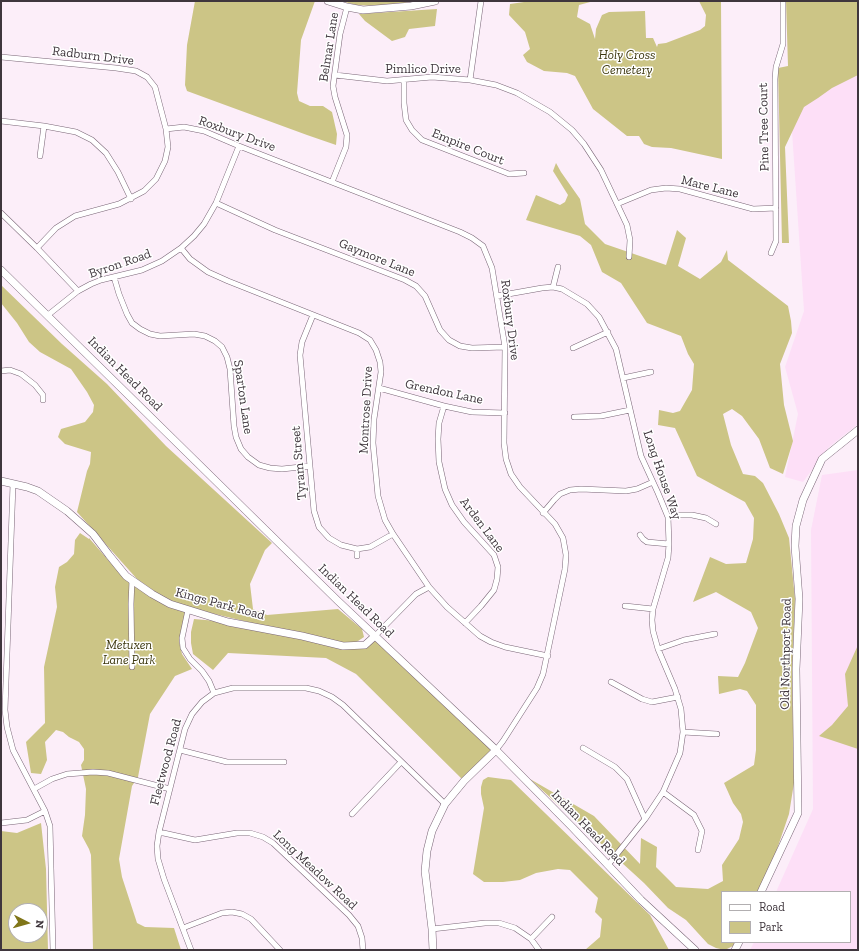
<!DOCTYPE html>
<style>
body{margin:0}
#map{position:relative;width:859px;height:951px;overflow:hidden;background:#fceef9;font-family:"Zilla Slab",serif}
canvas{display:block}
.frame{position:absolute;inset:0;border:2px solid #3f363d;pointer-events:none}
.legend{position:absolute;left:721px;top:891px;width:130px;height:52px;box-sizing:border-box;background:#fff;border:1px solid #b2afb1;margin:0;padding:5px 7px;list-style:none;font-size:12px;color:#3f363d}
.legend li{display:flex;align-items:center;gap:8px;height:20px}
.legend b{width:20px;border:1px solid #b2afb1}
.north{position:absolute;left:8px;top:903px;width:40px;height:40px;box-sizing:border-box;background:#fff;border:1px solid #b2afb1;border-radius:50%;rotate:96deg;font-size:11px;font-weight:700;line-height:16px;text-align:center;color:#3f363d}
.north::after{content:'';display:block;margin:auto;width:14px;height:18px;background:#807619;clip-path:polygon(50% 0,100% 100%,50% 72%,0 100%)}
</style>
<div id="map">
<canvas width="859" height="951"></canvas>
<div class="frame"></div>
<ul class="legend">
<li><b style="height:5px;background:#fff"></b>Road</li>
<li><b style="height:11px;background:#ccc586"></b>Park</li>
</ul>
<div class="north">N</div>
</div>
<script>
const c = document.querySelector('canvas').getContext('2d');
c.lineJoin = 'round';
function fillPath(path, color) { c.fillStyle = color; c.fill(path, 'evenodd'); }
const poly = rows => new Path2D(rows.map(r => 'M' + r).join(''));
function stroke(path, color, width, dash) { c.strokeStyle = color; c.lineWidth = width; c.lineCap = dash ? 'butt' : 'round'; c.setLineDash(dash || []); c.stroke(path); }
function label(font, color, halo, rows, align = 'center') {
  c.font = font + ' "Zilla Slab",serif'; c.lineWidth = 3; c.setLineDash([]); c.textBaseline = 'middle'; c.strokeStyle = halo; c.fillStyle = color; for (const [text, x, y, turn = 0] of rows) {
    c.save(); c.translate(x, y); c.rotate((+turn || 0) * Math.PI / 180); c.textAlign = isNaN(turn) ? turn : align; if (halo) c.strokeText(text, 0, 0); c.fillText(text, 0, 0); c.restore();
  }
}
const built = poly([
 [858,69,858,424,829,447,803,482,785,477,798,414,785,367,804,311,788,71],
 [858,470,858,950,750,950,754,942,850,942,850,892,776,892,813,809,811,530,822,475]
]);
const green = poly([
 [195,1,315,1,301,40,297,93,299,101,310,106,323,106,332,112,337,134,336,145,307,135,187,91,185,85,187,45],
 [341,1,421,1,377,6,356,5],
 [531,1,594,1,579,5,577,17,590,24,595,39,596,29,602,15,609,12,645,11,646,38,653,38,657,47,658,44,666,43,700,30,705,26,706,15,699,1,721,1,722,159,671,148,652,147,644,144,639,136,627,136,593,109,575,76,567,73,544,71,527,62,523,55,530,49,525,32,509,15,510,4],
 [786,1,858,1,858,75,832,88,818,98,804,107,785,147,789,243,782,243,778,68,788,66],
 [437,9,435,26,409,29,405,37,392,41,365,21,359,14],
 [556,163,561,172,580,199,585,224,605,244,666,265,677,230,686,238,678,266,700,279,721,262,727,250,728,260,788,306,791,321,792,333,780,364,784,405,793,441,783,474,770,468,759,439,742,416,732,409,723,414,731,445,743,474,755,476,763,483,779,514,789,538,795,599,792,674,794,783,789,814,774,858,758,892,722,892,722,942,735,942,733,946,725,950,716,948,708,944,686,920,668,908,644,883,530,779,594,816,640,864,641,838,657,847,656,867,676,887,708,889,723,881,722,865,739,839,743,822,741,814,733,803,724,783,754,765,756,750,756,705,747,691,740,689,719,694,718,676,738,677,745,663,758,628,751,612,716,592,693,602,710,557,726,564,746,563,753,539,754,518,745,502,697,476,675,428,658,425,659,410,673,413,680,411,692,390,694,364,688,354,681,336,647,323,621,283,602,272,591,245,580,236,526,220,536,195,560,205,565,202,568,195,553,171],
 [1,285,62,344,107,384,166,446,272,543,265,550,250,584,253,609,267,615,338,609,362,629,364,637,355,643,345,643,281,630,190,608,164,598,137,579,77,512,87,471,90,464,91,452,65,444,58,437,61,429,85,422,93,412,94,405,87,392,71,369,40,352,29,342,17,323,1,303],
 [80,533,89,539,89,538,123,577,149,596,167,605,186,612,179,641,182,654,192,669,175,676,150,714,138,777,132,786,119,859,122,877,137,923,145,927,174,928,181,950,93,950,91,855,89,849,82,836,85,815,86,789,81,765,84,760,84,749,79,742,69,737,63,732,56,730,45,742,47,760,41,774,31,773,26,742,45,723,44,667,57,607,55,587,59,567,67,562,74,554,75,540],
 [194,619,228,622,356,646,375,636,496,750,464,781,356,674,326,658,228,653,213,670,193,654,191,643,191,632],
 [858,645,858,749,819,736,832,725,848,706,845,674],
 [488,777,511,780,650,915,669,950,585,950,600,937,602,919,595,912,598,898,570,870,558,869,536,873,520,880,503,882,484,882,473,874,484,808,481,794,481,787,483,780],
 [41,823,46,869,48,950,1,950,1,831,17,833],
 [16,911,40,911,40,935,16,935]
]);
const street = poly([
 [1,57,116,68,136,71,147,77,155,87,166,129,168,147,165,161,156,179,144,191,119,204,75,216,56,228,37,248],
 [335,75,387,81,432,77,470,80,496,85,517,93,550,112,572,130,584,144,601,170,627,225,630,240,629,257],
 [404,80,404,103,406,120,412,130,422,140,509,174,524,173],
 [470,80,481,1],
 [1,121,44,126,76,132,92,140,106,153,118,172,131,199],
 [166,129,184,127,204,131,239,146,460,232,472,238,483,246,492,268,505,347,504,443,506,459,511,474,520,487,555,524,563,538,566,555,565,569,543,674,537,688,503,741,496,750],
 [40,156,44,126],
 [332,182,346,147,347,135,335,97,333,86,340,34,347,7],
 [216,203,275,230,405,280,416,286,425,296,440,330,449,340,460,346,472,348,505,347],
 [617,204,651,190,666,188,680,189,753,209,776,208],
 [1,213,37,248,78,291],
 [181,248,190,259,208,272,228,281,359,333,370,340,376,350,380,362,381,372,374,419,373,443,378,496,385,520,393,534,429,587,447,607,480,636,491,642,505,647,548,656],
 [771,253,776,241,775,79,776,67,783,44,783,1],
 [114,277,119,294,127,314,132,323,140,329,150,334,160,336,194,334,205,336,215,341,222,347,227,357,230,369,234,426,236,437,241,449,248,457,259,465,270,468,282,469,310,466],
 [553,287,558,267],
 [497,296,542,288,553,287,562,289,587,304,599,317,616,349,641,456,658,493,668,517,669,544,668,558,653,609,652,620,653,631,658,649,675,689,681,709,683,732,680,753,663,792,645,819,608,865],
 [48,315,78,291,91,284,101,280,142,270,162,261,181,248,194,236,204,224,216,203,239,146],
 [313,315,302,342,300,355,314,511,319,527,329,538,341,545,357,549,370,547,393,534],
 [573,348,608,332],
 [1,371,10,370,21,374,35,385,43,395,43,400],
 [623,378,651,372],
 [379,388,444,406,472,412,505,413],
 [444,406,439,423,438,439,439,462,445,489,452,505,464,522,494,555,498,567,497,579,494,590,481,606,465,623],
 [574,417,601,416,630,410],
 [13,484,5,710,7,727,13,750,45,811,50,826,53,950],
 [543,513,554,500,560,494,570,490,581,489,626,491,637,489,653,482],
 [668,517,677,515,692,515,706,518,716,524],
 [640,535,643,539,647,542,669,544],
 [357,549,357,556],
 [625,606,653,609],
 [188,610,182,638,183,648,190,659,202,671,209,681,214,693],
 [375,636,416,594,429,587],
 [658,649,684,640,715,634],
 [132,667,131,604,132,580],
 [611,682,642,699,652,702,678,697],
 [683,732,717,734],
 [583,748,615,767,627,779,645,819],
 [180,750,227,762,284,762],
 [34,789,52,779,67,774,93,772,108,773,170,789],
 [663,792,694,815,702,831,698,850],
 [352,814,401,762],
 [1,823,27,820,45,811],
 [159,832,195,840,237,833,250,833,263,837,273,843,349,915,358,926,362,938,363,950],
 [183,928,222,913,232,912,242,914,251,919,280,950],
 [432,929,485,923,499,923,515,928,531,939,539,950],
 [531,939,552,917],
 [191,950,164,879,158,859,157,846,159,832,185,729,192,714,202,702,214,693,233,688,306,688,319,691,332,697,343,705,445,804]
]);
const secondary = poly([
 [328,1,347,7,363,10,411,6,435,1],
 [1,270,338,601,496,750,573,828,641,900,695,950],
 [1,481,27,487,38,491,67,511,93,534,109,555,126,576,152,594,170,604,228,622,302,636,343,646,365,645,375,636],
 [761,892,798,813,796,669,799,599,795,546,796,526,803,500,822,459,858,430],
 [433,950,432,929,425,871,427,851,432,831,445,804,464,781,496,750],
 [735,950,739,942]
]);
const streetNames = [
 ["Belmar Lane",329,47,-81],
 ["Radburn Drive",93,56,7],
 ["Pimlico Drive",423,69],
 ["Pine Tree Court",764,127,-91],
 ["Roxbury Drive",237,134,20],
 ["Empire Court",468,147,22],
 ["Mare Lane",710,187,14],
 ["Gaymore Lane",377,258,22],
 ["Byron Road",120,264,-19],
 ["Roxbury Drive",510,320,83],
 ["Indian Head Road",125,374,45],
 ["Grendon Lane",444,392,12],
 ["Sparton Lane",243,397,82],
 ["Montrose Drive",366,410,-87],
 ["Tyram Street",299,463,-95],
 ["Long House Way",662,475,71],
 ["Arden Lane",482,525,53],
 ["Indian Head Road",356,601,44],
 ["Kings Park Road",220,604,15],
 ["Old Northport Road",786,654,-89],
 ["Fleetwood Road",166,762,-75],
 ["Indian Head Road",588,828,46],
 ["Long Meadow Road",315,870,43]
];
const parkNames = [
 ["Holy Cross",627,55],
 ["Cemetery",627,70],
 ["Metuxen",129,645],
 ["Lane Park",129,660]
];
fillPath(built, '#fddff7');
fillPath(green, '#ccc586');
stroke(street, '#7a6677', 6);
stroke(secondary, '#7a6677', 8);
stroke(street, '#fff', 5);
stroke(secondary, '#fff', 7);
label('13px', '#3f363d', '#fff', streetNames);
label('italic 13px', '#3c370e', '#fff', parkNames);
</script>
